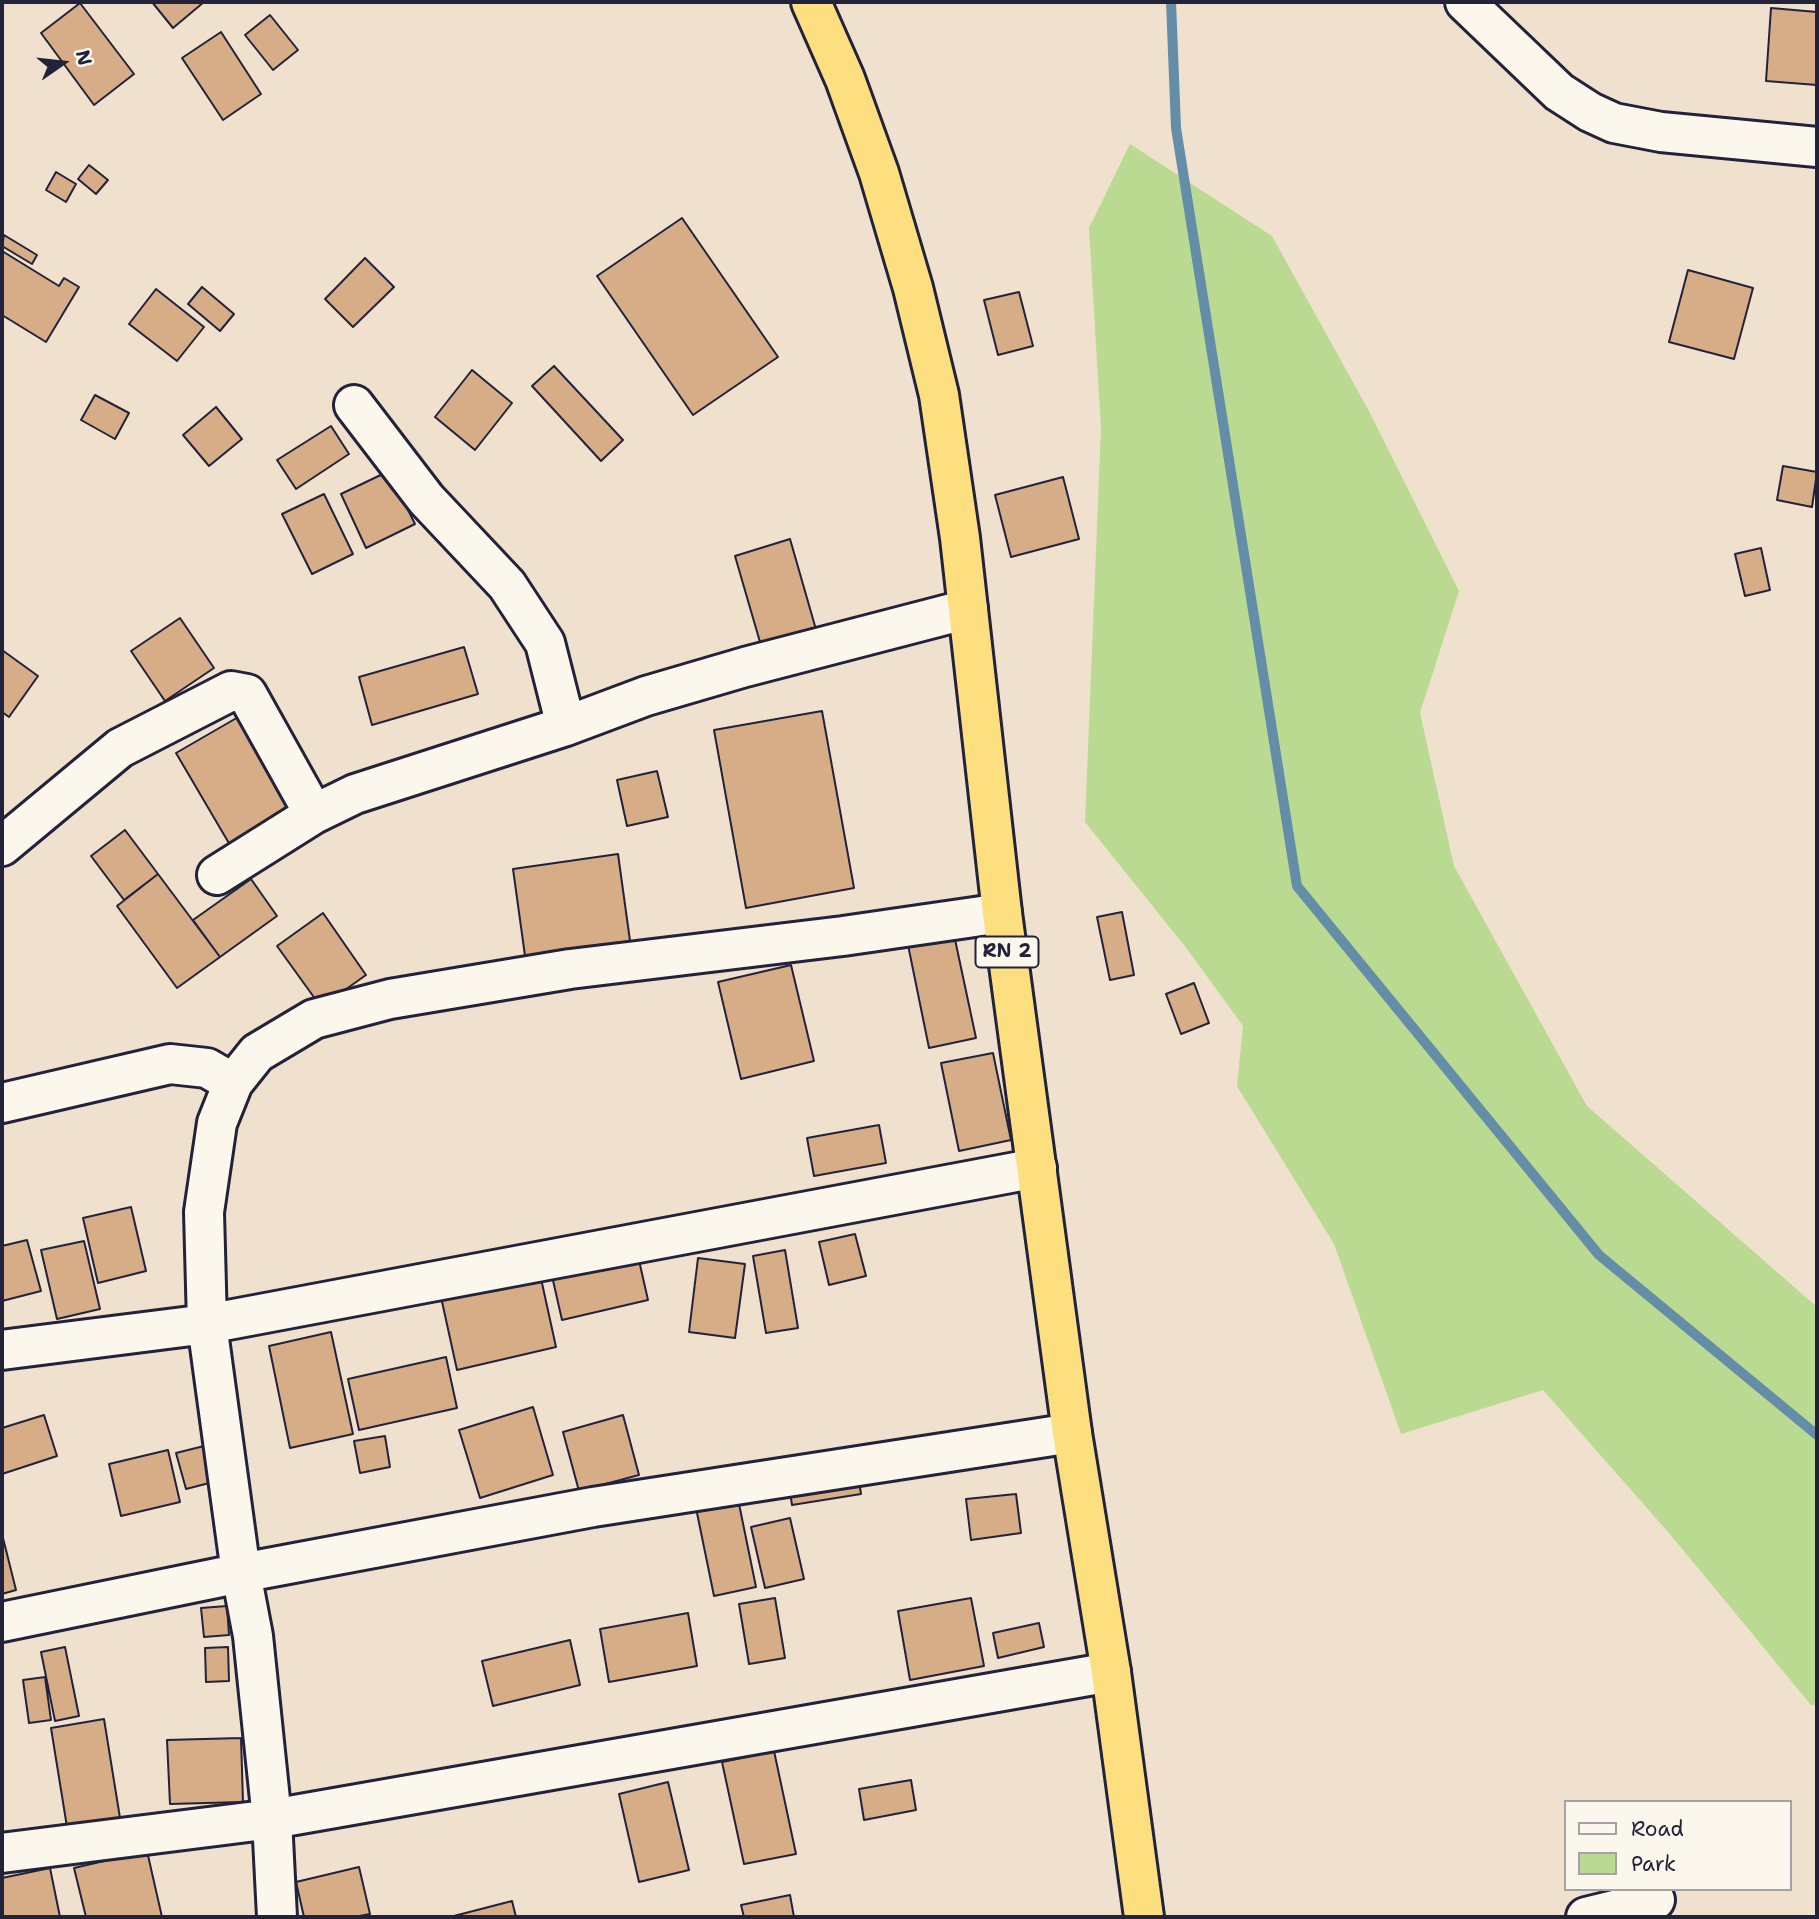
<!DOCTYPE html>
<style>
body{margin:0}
#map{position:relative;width:1819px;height:1919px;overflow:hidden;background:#f0e1ce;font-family:"Shantell Sans",sans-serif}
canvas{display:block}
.frame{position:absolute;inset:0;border:4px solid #22223b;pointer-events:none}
.legend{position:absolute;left:1564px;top:1800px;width:228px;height:91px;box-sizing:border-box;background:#fbf7ec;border:2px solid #a4a2a5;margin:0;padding:9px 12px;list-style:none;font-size:21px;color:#22223b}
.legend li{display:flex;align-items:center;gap:14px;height:35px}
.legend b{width:35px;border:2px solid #a4a2a5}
.north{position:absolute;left:28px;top:28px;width:70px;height:70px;-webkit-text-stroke:5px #fbf7ec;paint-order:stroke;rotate:76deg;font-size:19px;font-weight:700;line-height:28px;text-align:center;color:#22223b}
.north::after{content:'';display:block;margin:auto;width:24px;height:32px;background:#22223b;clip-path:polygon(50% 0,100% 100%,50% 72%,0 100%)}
</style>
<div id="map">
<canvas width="1819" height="1919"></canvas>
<div class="frame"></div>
<ul class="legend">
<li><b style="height:9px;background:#fbf7ec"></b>Road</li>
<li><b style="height:19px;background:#bada92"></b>Park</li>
</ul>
<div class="north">N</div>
</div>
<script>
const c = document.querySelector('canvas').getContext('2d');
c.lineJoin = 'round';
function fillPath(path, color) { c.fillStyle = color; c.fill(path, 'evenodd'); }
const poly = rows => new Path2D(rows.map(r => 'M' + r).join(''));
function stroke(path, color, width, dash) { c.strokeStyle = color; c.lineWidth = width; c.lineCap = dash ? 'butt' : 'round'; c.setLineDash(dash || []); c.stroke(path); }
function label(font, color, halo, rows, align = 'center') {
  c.font = font + ' "Shantell Sans",sans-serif'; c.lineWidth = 5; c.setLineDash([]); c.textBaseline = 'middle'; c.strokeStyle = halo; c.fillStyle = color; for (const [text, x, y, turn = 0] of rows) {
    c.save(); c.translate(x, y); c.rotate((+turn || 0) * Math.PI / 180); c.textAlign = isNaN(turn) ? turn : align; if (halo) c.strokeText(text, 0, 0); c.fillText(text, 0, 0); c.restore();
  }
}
const green = poly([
 [1130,144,1272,236,1369,411,1459,591,1420,713,1454,866,1587,1106,1817,1307,1817,1705,1811,1705,1669,1533,1543,1390,1401,1434,1334,1244,1237,1086,1243,1026,1187,949,1085,822,1101,428,1089,228]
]);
const stream = poly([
 [1171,2,1176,128,1297,886,1599,1255,1817,1435]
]);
const building = poly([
 [152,2,204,2,173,28,152,2],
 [80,3,134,74,94,105,41,33,80,3],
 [1771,8,1817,12,1817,85,1766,81,1771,8],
 [270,15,298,50,273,70,245,35,270,15],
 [221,32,261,94,223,120,182,58,221,32],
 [89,165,108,180,96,194,78,179,89,165],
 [56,172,76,184,66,202,46,190,56,172],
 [682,218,778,357,693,415,597,276,682,218],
 [4,235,37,255,32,264,2,246,4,235],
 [2,251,59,286,64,278,79,287,46,342,2,315,2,251],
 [365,258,394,287,353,327,325,299,365,258],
 [1688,270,1753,288,1734,359,1669,342,1688,270],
 [202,287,234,314,220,331,188,304,202,287],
 [156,289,204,327,177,361,129,324,156,289],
 [1019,292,1033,346,998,355,984,300,1019,292],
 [554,366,623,440,601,461,532,386,554,366],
 [472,370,512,403,475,450,435,417,472,370],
 [95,395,129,413,115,439,81,420,95,395],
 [216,407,242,439,209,466,183,435,216,407],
 [331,426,349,454,296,489,277,460,331,426],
 [1783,466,1817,472,1812,507,1777,500,1783,466],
 [389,471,415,524,366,548,341,494,389,471],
 [1063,477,1079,539,1011,557,995,495,1063,477],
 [324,494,353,554,312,574,282,514,324,494],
 [790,539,817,633,762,649,735,556,790,539],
 [1761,548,1770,590,1745,596,1735,554,1761,548],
 [180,618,214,668,165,701,131,651,180,618],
 [464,647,478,694,372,725,359,677,464,647],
 [2,650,38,676,9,717,2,712,2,650],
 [822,711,854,888,746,908,714,730,822,711],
 [240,716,293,807,230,845,176,753,240,716],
 [657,771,668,817,627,826,617,780,657,771],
 [125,830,158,874,124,900,91,856,125,830],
 [618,854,631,948,526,963,513,869,618,854],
 [158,874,220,957,177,988,117,906,158,874],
 [251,879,277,916,220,957,193,920,251,879],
 [1122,912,1134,975,1110,980,1097,917,1122,912],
 [323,913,366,975,321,1007,277,946,323,913],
 [953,930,976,1038,929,1048,907,940,953,930],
 [791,965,814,1061,741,1079,718,982,791,965],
 [1194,983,1209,1023,1181,1034,1166,994,1194,983],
 [993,1053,1011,1140,959,1151,941,1063,993,1053],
 [879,1125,886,1163,814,1176,807,1138,879,1125],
 [131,1207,146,1271,98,1283,83,1218,131,1207],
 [855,1234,866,1276,829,1285,819,1242,855,1234],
 [27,1240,41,1291,2,1301,2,1246,27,1240],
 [84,1241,100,1309,57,1319,41,1250,84,1241],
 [785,1250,798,1328,766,1333,753,1256,785,1250],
 [638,1256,648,1300,562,1320,552,1276,638,1256],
 [698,1258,745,1264,735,1338,689,1332,698,1258],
 [540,1274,556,1347,457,1370,441,1297,540,1274],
 [331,1332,353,1434,290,1448,269,1346,331,1332],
 [446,1357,457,1408,359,1430,348,1379,446,1357],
 [533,1407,553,1475,480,1498,459,1430,533,1407],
 [44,1415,57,1456,2,1474,2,1428,44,1415],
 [623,1415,639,1475,579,1491,563,1432,623,1415],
 [385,1436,390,1467,360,1473,354,1441,385,1436],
 [216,1443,225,1479,186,1489,176,1453,216,1443],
 [168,1450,180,1502,121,1516,109,1464,168,1450],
 [857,1468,861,1494,792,1505,788,1479,857,1468],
 [1016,1494,1021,1533,971,1540,966,1499,1016,1494],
 [738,1499,756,1587,714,1596,696,1508,738,1499],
 [790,1518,804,1579,765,1588,751,1527,790,1518],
 [2,1534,16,1590,2,1594,2,1534],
 [775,1598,785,1658,749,1664,739,1604,775,1598],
 [971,1598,984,1666,910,1680,898,1611,971,1598],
 [227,1606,229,1635,204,1637,201,1608,227,1606],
 [688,1613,697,1666,609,1682,600,1629,688,1613],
 [1039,1623,1044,1647,998,1658,993,1633,1039,1623],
 [570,1640,580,1685,493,1706,482,1661,570,1640],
 [65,1647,79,1716,55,1721,41,1652,65,1647],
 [228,1647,229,1681,206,1682,205,1648,228,1647],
 [45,1677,51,1720,29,1723,23,1680,45,1677],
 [104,1719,120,1818,67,1827,51,1728,104,1719],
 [241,1738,243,1802,170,1804,167,1740,241,1738],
 [774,1751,796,1854,744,1864,722,1762,774,1751],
 [911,1780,916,1810,864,1820,859,1789,911,1780],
 [668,1782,689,1870,639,1882,619,1794,668,1782],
 [147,1851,162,1917,86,1917,74,1868,147,1851],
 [359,1867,370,1914,354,1917,304,1917,296,1882,359,1867],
 [50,1868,60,1917,2,1917,2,1878,50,1868],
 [790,1895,794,1917,744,1917,741,1905,790,1895],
 [512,1901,516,1917,450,1917,512,1901]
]);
const minor = poly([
 [1465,2,1559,92,1590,112,1614,123,1661,132,1817,147],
 [354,405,426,499,507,585,545,643,566,726],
 [2,846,120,748,231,691,247,694,314,814],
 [217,875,314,814,355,794,566,726,646,696,745,667,968,609],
 [2,1103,170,1064,207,1068,233,1083],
 [2,1350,207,1324,1037,1168],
 [2,1622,241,1573,593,1507,1072,1433],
 [2,1853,272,1819,1111,1672],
 [277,1917,272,1819,253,1636,241,1573,207,1324,204,1212,217,1123,233,1083,257,1053,314,1019,390,999,570,969,843,936,1002,913],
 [1586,1917,1655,1900]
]);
const highway = poly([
 [811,2,845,79,879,173,913,288,939,395,960,538,1002,913,1072,1433,1111,1672,1144,1917]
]);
const shields = [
 [1007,952,63]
];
const shieldNames = [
 ["RN 2",1007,952]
];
fillPath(green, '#bada92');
stroke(stream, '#648da8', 10);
fillPath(building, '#d7ad88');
stroke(building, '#22223b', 2);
stroke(minor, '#22223b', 44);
stroke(highway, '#22223b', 44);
stroke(minor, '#fbf7ec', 38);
stroke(highway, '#fddf80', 38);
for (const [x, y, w] of shields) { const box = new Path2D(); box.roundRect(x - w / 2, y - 15.5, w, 31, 5); c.fillStyle = '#fbf7ec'; c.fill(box); stroke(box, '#22223b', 2); }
label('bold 19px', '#22223b', null, shieldNames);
</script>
